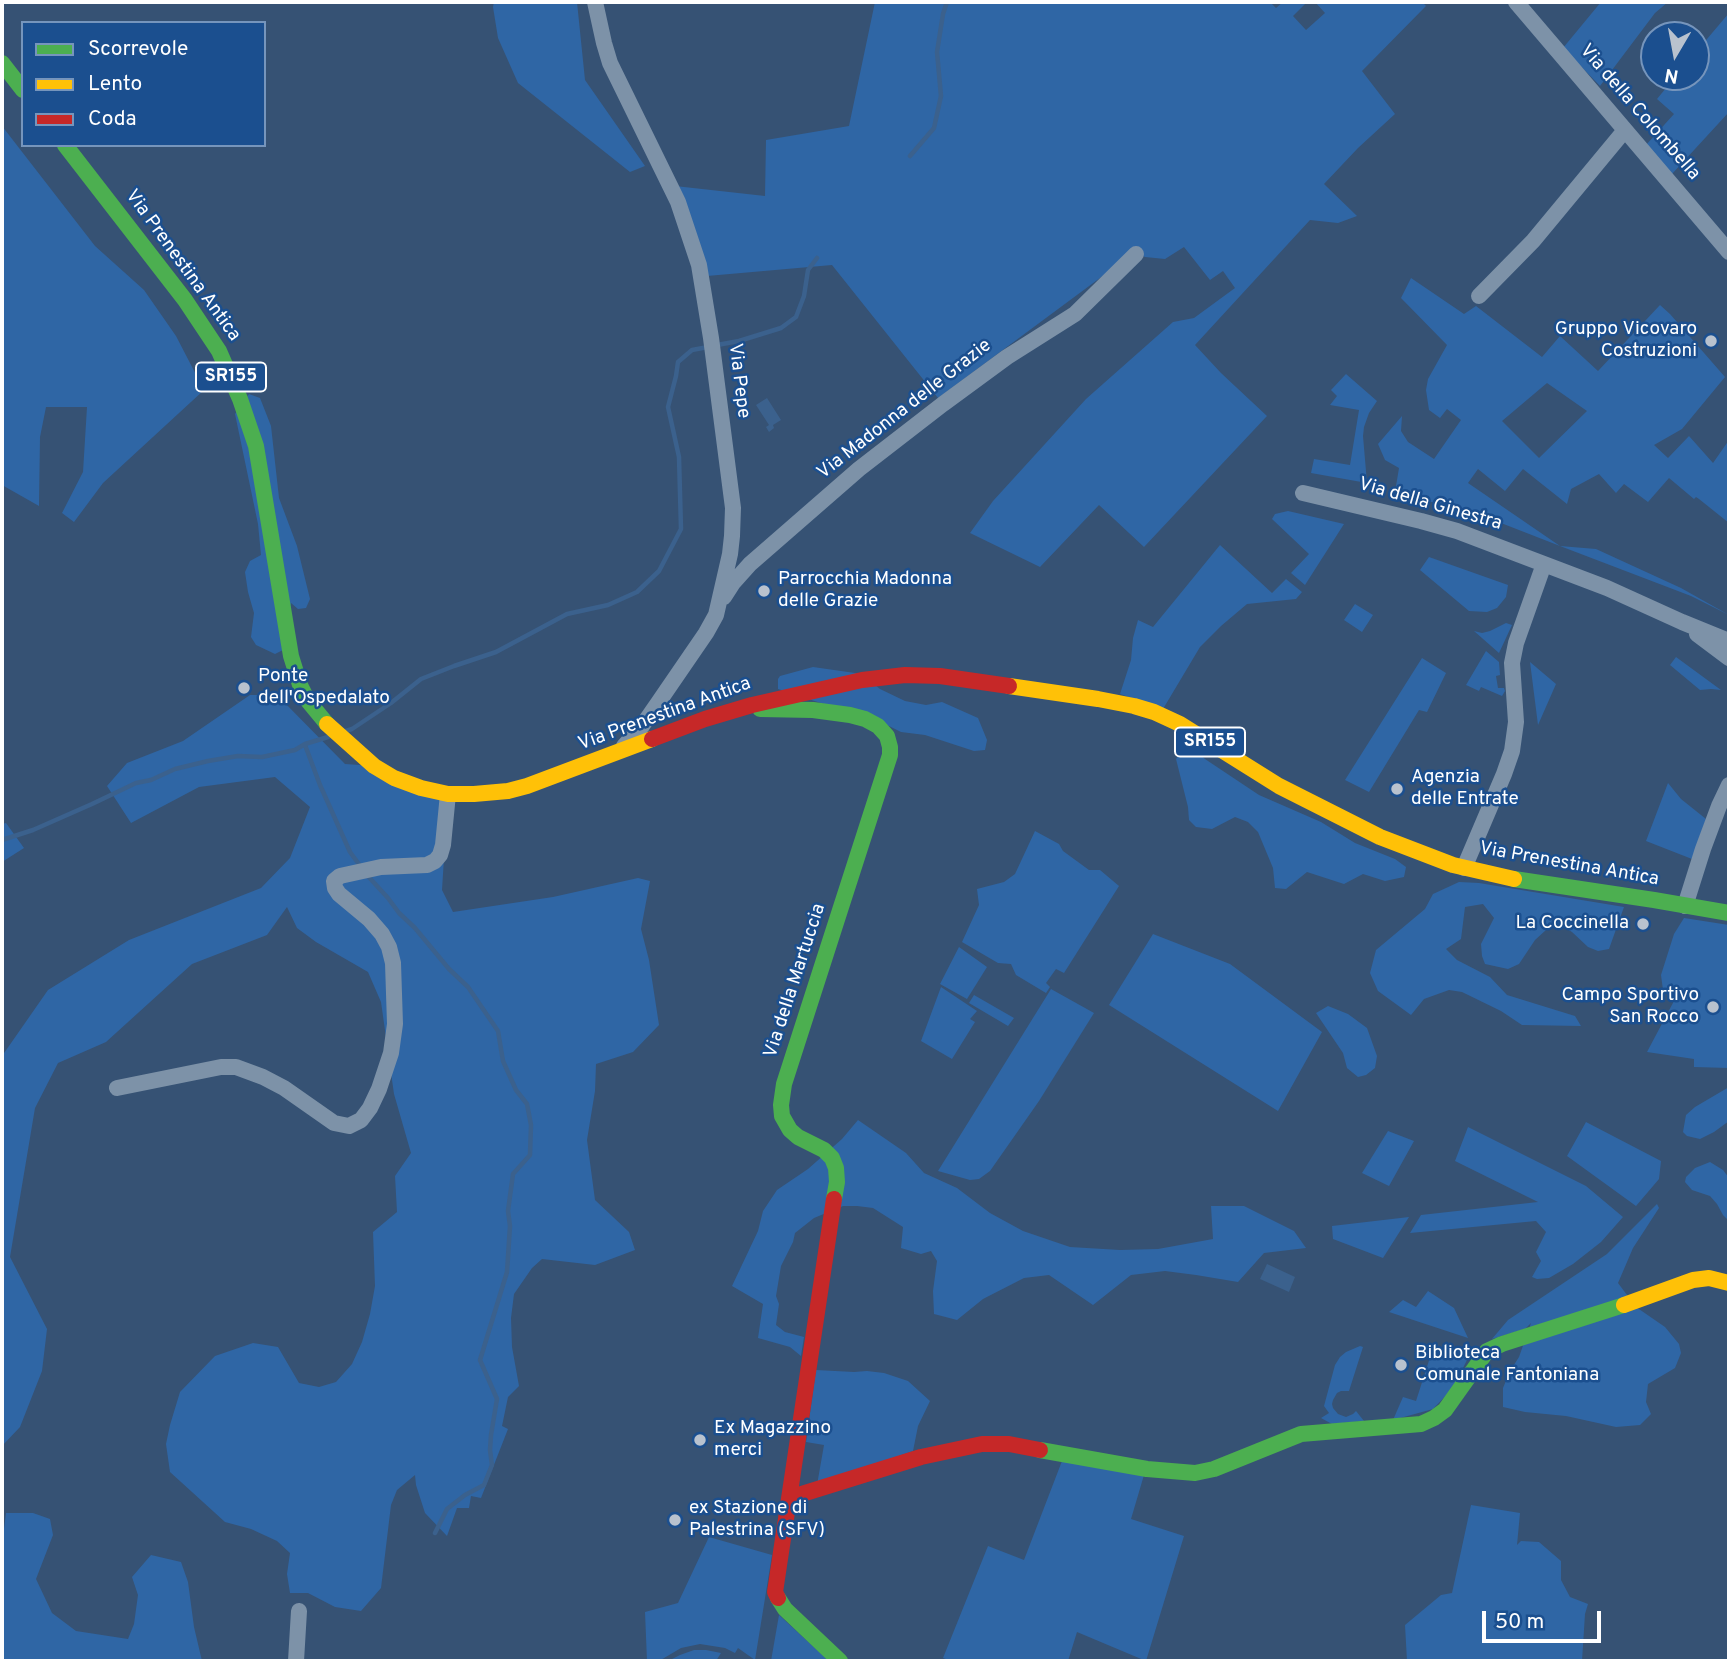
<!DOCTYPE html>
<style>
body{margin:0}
#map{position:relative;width:1731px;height:1663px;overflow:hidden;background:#365274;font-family:Overpass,sans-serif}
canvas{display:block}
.frame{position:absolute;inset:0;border:4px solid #fff;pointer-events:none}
.legend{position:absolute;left:21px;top:21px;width:245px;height:126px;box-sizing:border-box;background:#1b4f8f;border:2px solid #7695bc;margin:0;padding:9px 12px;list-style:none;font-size:21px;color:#fff}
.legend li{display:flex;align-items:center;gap:14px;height:35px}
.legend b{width:35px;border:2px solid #7695bc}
.north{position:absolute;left:1640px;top:21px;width:70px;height:70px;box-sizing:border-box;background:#1b4f8f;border:2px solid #7695bc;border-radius:50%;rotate:190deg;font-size:19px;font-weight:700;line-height:28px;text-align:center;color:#fff}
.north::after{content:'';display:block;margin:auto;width:24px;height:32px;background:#b9c2ce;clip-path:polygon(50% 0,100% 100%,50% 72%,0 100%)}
.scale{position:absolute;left:1482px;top:1611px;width:119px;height:32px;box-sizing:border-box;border:4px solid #fff;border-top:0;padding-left:9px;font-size:21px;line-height:24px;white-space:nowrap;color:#fff;-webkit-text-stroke:5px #1b4f8f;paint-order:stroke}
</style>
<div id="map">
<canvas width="1731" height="1663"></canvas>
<div class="frame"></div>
<ul class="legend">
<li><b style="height:9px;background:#4caf50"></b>Scorrevole</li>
<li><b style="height:9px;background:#ffc107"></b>Lento</li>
<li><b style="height:9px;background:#c62828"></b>Coda</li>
</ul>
<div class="north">N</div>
<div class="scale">50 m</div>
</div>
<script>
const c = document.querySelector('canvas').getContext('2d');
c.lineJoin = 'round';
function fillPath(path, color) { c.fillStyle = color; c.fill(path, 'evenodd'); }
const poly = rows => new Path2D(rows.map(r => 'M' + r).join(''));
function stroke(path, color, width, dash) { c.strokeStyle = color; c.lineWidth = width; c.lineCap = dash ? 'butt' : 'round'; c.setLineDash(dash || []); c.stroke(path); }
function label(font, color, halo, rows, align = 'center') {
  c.font = font + ' Overpass,sans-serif'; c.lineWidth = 5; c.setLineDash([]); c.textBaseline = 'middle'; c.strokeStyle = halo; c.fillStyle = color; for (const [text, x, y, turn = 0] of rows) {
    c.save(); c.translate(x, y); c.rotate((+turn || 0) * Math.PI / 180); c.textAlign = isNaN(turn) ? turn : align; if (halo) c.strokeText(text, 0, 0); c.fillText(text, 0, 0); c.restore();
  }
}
const green = poly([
 [494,2,577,2,585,80,645,166,630,172,518,83,498,38,493,7],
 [875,2,1270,2,1276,8,1283,2,1307,2,1293,16,1306,30,1325,13,1315,2,1422,2,1426,6,1362,71,1395,114,1358,148,1324,184,1357,216,1338,223,1310,220,1195,345,1221,373,1267,416,1144,547,1099,505,1040,567,970,533,993,501,1086,399,1173,322,1194,318,1235,288,1223,271,1210,280,1184,247,1165,259,1145,257,1135,252,938,398,832,265,707,276,675,186,765,196,766,140,849,126],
 [1601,2,1668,2,1655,13,1600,86,1563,48],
 [1729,13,1729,112,1672,174,1646,145,1674,114,1657,99,1675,77,1696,77,1696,52],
 [2,126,95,246,144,290,176,336,204,390,103,483,74,522,62,513,83,472,87,407,46,407,40,437,39,506,2,485],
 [1411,278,1464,314,1476,306,1542,357,1560,336,1598,371,1660,305,1670,314,1725,377,1682,429,1654,445,1668,458,1689,436,1713,463,1729,440,1729,523,1699,499,1696,497,1694,499,1669,478,1648,502,1624,484,1616,493,1599,474,1571,489,1567,504,1523,469,1505,491,1478,469,1468,483,1560,546,1596,549,1681,588,1729,615,1691,596,1560,546,1483,516,1395,492,1399,468,1385,460,1378,444,1402,416,1401,431,1408,442,1434,459,1461,420,1447,409,1440,418,1429,410,1426,390,1428,379,1447,345,1401,298],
 [1547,383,1587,411,1539,458,1502,421],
 [1346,374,1377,401,1369,413,1364,427,1363,436,1367,483,1311,473,1314,459,1350,465,1359,410,1330,405,1337,396,1331,390],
 [249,394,260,398,271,426,279,498,297,546,310,599,306,608,298,609,291,603,285,649,275,654,256,645,251,637,254,613,248,592,245,572,250,561,261,555,258,524,235,414],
 [1288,511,1344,524,1305,585,1291,573,1309,554,1272,519,1275,514],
 [1220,545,1272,593,1286,579,1302,592,1296,599,1247,604,1221,626,1200,647,1163,709,1120,694,1131,660,1133,638,1138,620,1153,627],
 [1429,557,1508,585,1506,597,1497,608,1487,612,1469,611,1420,570],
 [1355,604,1373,615,1362,632,1344,620],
 [1506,623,1512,625,1499,653,1474,631,1482,633,1490,631],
 [1486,651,1499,662,1500,675,1496,676,1498,688,1504,688,1505,691,1502,696,1481,687,1479,691,1466,685],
 [1676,657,1721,690,1711,689,1700,690,1670,665],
 [1422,658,1446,673,1427,712,1419,710,1369,792,1345,780],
 [1530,662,1556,684,1538,725],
 [813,667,862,674,880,689,905,701,926,705,942,702,978,718,987,740,985,750,974,751,925,735,901,732,885,724,778,689,778,679,780,676],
 [250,695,277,695,345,764,374,766,448,794,442,890,453,912,553,897,638,878,650,881,641,929,649,960,659,1025,633,1052,596,1064,595,1091,587,1140,595,1200,629,1232,635,1250,595,1265,542,1259,532,1268,514,1294,511,1318,512,1347,519,1386,508,1397,502,1426,508,1429,481,1498,471,1496,469,1508,457,1508,447,1536,425,1513,416,1485,415,1475,397,1490,391,1505,381,1588,361,1611,335,1607,308,1593,290,1593,287,1574,290,1553,277,1541,251,1529,225,1522,170,1472,166,1444,170,1425,180,1392,215,1356,253,1343,278,1347,299,1383,319,1387,336,1382,352,1364,362,1342,370,1314,375,1286,373,1232,397,1212,395,1176,411,1153,394,1094,381,1002,368,972,316,942,297,928,287,907,267,935,192,964,106,1042,58,1063,35,1108,10,1257,47,1329,42,1371,20,1427,2,1446,2,1056,48,990,129,940,261,888,290,858,310,807,275,777,199,787,131,823,107,786,127,763,183,741],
 [1185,748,1194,749,1205,759,1259,795,1321,822,1355,843,1395,859,1406,867,1404,877,1385,881,1363,874,1344,884,1307,872,1286,889,1275,888,1273,868,1258,832,1248,822,1235,817,1212,829,1196,827,1189,820,1188,807,1176,759],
 [1668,783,1681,799,1706,819,1692,859,1646,841],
 [6,823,24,848,2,862,2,824],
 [1035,831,1059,844,1063,851,1089,870,1100,870,1119,886,1064,973,1056,969,1046,983,1050,987,1046,993,1016,975,1011,964,998,963,962,942,979,905,977,889,1004,882,1015,874],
 [1459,882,1479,883,1624,907,1609,949,1598,951,1588,947,1572,932,1560,925,1546,930,1535,940,1519,964,1508,969,1485,964,1482,956,1481,944,1494,918,1483,904,1465,907,1461,939,1446,949,1457,960,1490,977,1507,995,1575,1016,1581,1026,1522,1025,1501,1011,1462,992,1449,990,1424,999,1411,1015,1378,991,1370,973,1376,950,1425,909,1433,894],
 [1684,918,1729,925,1729,1068,1694,1067,1694,1059,1647,1052,1674,1001,1663,990,1661,975,1674,934],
 [1153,934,1230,964,1322,1032,1278,1111,1109,1005],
 [959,947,987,967,967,999,940,984],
 [941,987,977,1011,970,1019,975,1022,952,1059,921,1041],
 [1051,989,1094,1013,1039,1101,990,1171,979,1179,970,1180,938,1171],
 [974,995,1014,1018,1008,1026,969,1003],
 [1328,1006,1348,1014,1367,1028,1377,1056,1375,1068,1366,1075,1358,1077,1347,1068,1343,1053,1316,1013],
 [1729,1087,1729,1121,1714,1132,1700,1139,1687,1136,1683,1132,1686,1115,1695,1107],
 [858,1120,906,1153,924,1173,957,1188,990,1213,1023,1231,1070,1247,1120,1250,1158,1249,1213,1239,1211,1206,1244,1206,1294,1231,1306,1248,1264,1253,1238,1282,1196,1275,1165,1271,1131,1275,1093,1305,1049,1275,1024,1278,983,1299,957,1320,934,1314,933,1291,937,1261,931,1251,921,1254,901,1248,903,1227,873,1208,857,1206,843,1206,814,1218,795,1233,793,1242,781,1266,776,1296,779,1304,776,1325,785,1332,804,1337,801,1356,790,1347,758,1338,763,1304,732,1286,758,1231,763,1211,777,1190,808,1169,842,1139],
 [1586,1122,1661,1161,1659,1179,1636,1206,1567,1156],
 [1468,1127,1586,1186,1623,1217,1601,1242,1573,1264,1549,1278,1537,1279,1532,1277,1541,1261,1536,1252,1546,1232,1536,1221,1410,1233,1421,1215,1538,1202,1455,1161],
 [1388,1131,1414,1141,1389,1186,1362,1173],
 [1710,1162,1723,1170,1729,1178,1729,1221,1723,1215,1717,1204,1710,1196,1692,1190,1685,1182,1686,1177,1695,1168],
 [1657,1204,1659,1208,1633,1248,1618,1283,1636,1307,1665,1327,1679,1344,1681,1353,1675,1368,1648,1384,1646,1402,1651,1414,1640,1425,1616,1427,1566,1416,1525,1412,1503,1407,1503,1388,1510,1371,1519,1357,1531,1323,1525,1329,1492,1339,1508,1320,1607,1254],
 [1409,1217,1383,1258,1333,1239,1332,1226],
 [1428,1291,1454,1308,1468,1338,1389,1312,1403,1300,1416,1307],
 [1360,1346,1363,1347,1349,1391,1341,1391,1337,1393,1333,1400,1332,1404,1333,1408,1338,1414,1346,1417,1353,1414,1356,1411,1364,1421,1332,1424,1321,1418,1329,1413,1324,1406,1335,1365,1340,1357,1346,1352],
 [1433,1348,1469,1356,1453,1388,1433,1409,1393,1420,1403,1397,1416,1401],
 [816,1370,854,1372,867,1371,884,1373,908,1381,930,1401,918,1426,913,1451,817,1485,824,1445,806,1442],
 [1062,1461,1144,1475,1131,1519,1184,1536,1146,1661,1077,1632,1068,1661,951,1661,943,1658,988,1546,1024,1560],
 [1471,1505,1520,1513,1517,1545,1521,1541,1539,1542,1561,1561,1561,1580,1570,1597,1588,1604,1585,1614,1582,1661,1407,1661,1405,1625,1441,1595,1452,1593],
 [6,1513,33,1513,50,1519,53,1535,36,1579,52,1613,76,1631,128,1639,134,1624,138,1595,132,1577,151,1555,181,1562,188,1582,194,1627,202,1661,2,1661,2,1532,4,1529],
 [709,1537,772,1555,755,1660,738,1648,735,1653,725,1648,700,1644,681,1648,659,1661,647,1661,645,1612,678,1603],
 [779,1615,829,1661,771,1661],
 [694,1650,706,1650,721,1653,716,1661,668,1661,680,1655]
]);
const water = poly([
 [767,398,781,420,773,425,774,428,769,432,766,427,769,425,756,405],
 [1267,1264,1295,1277,1289,1292,1260,1279]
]);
const stream = poly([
 [910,156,934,128,941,96,937,52,943,14,947,2],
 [717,345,739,341,781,328,796,317,804,296,808,270,817,258],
 [346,731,352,729,391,703,421,679,454,666,496,652,567,614,608,605,637,592,659,571,681,529,679,457,668,407,676,376,678,362,692,350,708,347],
 [305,745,320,785,350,852,361,867],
 [2,840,33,830,92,804,136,783,151,780,175,769,208,761,238,756,262,757,295,750,305,744,328,737],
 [366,874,388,898,399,913,415,928,449,969,468,987,498,1031,503,1061,516,1090,527,1104,531,1125,530,1155,513,1174,508,1211,510,1226,507,1272,480,1360,497,1399,491,1435,490,1450,492,1465,484,1485,465,1495,447,1509,435,1533]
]);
const street = poly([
 [595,2,604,43,610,63,678,202,699,265,711,338,733,508,732,536,730,554,716,615,706,633,658,703,642,726,624,746],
 [1516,2,1729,252],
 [1479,296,1533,241,1625,130],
 [1303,493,1421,521,1457,531,1607,588,1682,622,1729,641],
 [724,597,733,583,750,564,859,469,943,404,1007,357,1075,314,1136,254],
 [1697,634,1729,658],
 [1464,868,1504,774,1512,751,1516,722,1512,663,1516,643,1544,564],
 [1685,906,1703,849,1719,806,1729,785],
 [117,1088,221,1067,236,1067,263,1077,284,1088,334,1123,349,1126,361,1120,370,1108,379,1089,391,1053,395,1024,393,963,389,947,382,934,369,919,339,894,335,888,334,881,340,876,381,867,427,865,435,861,440,855,443,845,448,794],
 [296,1661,299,1611]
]);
const fast = poly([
 [2,63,23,90],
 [65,145,185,300,219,351,240,399,256,446,291,656,300,685,308,701,327,724],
 [760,709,813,710,850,715,865,719,878,726,887,736,890,747,890,755,784,1084,781,1105,782,1116,790,1130,798,1137,824,1150,832,1158,836,1168,837,1182,834,1199],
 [1514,879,1654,900,1729,913],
 [1040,1450,1147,1469,1195,1473,1214,1469,1301,1434,1421,1424,1434,1418,1445,1410,1487,1351,1502,1344,1624,1305],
 [778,1598,785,1609,840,1661]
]);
const slow = poly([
 [1009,686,1098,699,1134,706,1154,712,1180,724,1279,786,1380,837,1453,865,1514,879],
 [327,724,374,766,394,778,421,788,448,794,474,794,508,791,527,786,652,739],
 [1624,1305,1693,1280,1709,1278,1729,1283]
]);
const jam = poly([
 [652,739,705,719,752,705,862,680,905,675,940,676,1009,686],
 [789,1498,921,1457,982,1444,1009,1444,1040,1450],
 [778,1598,775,1592,834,1199]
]);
const markers = [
 [1711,341,7,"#b9c2ce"],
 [764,591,7,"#b9c2ce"],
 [244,688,7,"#b9c2ce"],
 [1397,789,7,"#b9c2ce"],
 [1643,924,7,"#b9c2ce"],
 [1713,1007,7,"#b9c2ce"],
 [1401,1365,7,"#b9c2ce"],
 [700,1440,7,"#b9c2ce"],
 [675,1520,7,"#b9c2ce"]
];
const shields = [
 [231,377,70],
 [1210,742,70]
];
const shieldNames = [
 ["SR155",231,377],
 ["SR155",1210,742]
];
const streetNames = [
 ["Via della Colombella",1639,113,49],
 ["Via Prenestina Antica",182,266,54],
 ["Via Pepe",738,381,83],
 ["Via Madonna delle Grazie",905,410,-38],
 ["Via della Ginestra",1430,505,16],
 ["Via Prenestina Antica",665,715,-20],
 ["Via Prenestina Antica",1569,865,10],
 ["Via della Martuccia",796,981,-72]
];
const poiNames = [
 ["Gruppo Vicovaro",1697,330,"right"],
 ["Costruzioni",1697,352,"right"],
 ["Parrocchia Madonna",778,580],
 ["delle Grazie",778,602],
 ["Ponte",258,677],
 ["dell'Ospedalato",258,699],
 ["Agenzia",1411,778],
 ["delle Entrate",1411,800],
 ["La Coccinella",1629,924,"right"],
 ["Campo Sportivo",1699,996,"right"],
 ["San Rocco",1699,1018,"right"],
 ["Biblioteca",1415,1354],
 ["Comunale Fantoniana",1415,1376],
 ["Ex Magazzino",714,1429],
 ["merci",714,1451],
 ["ex Stazione di",689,1509],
 ["Palestrina (SFV)",689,1531]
];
fillPath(green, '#2f66a5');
fillPath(water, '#3b618d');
stroke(stream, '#3b618d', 4.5);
stroke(street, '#7d92a8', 16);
stroke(fast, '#4caf50', 16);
stroke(slow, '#ffc107', 16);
stroke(jam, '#c62828', 16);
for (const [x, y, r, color] of markers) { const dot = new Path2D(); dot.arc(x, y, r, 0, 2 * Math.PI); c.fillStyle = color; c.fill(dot); stroke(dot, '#1b4f8f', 2.5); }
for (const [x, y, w] of shields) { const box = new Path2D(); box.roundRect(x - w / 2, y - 14.5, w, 29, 5); c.fillStyle = '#1b4f8f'; c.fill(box); stroke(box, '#fff', 2); }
label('bold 18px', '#fff', null, shieldNames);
label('19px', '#fff', '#1b4f8f', streetNames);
label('19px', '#fff', '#1b4f8f', poiNames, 'left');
</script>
